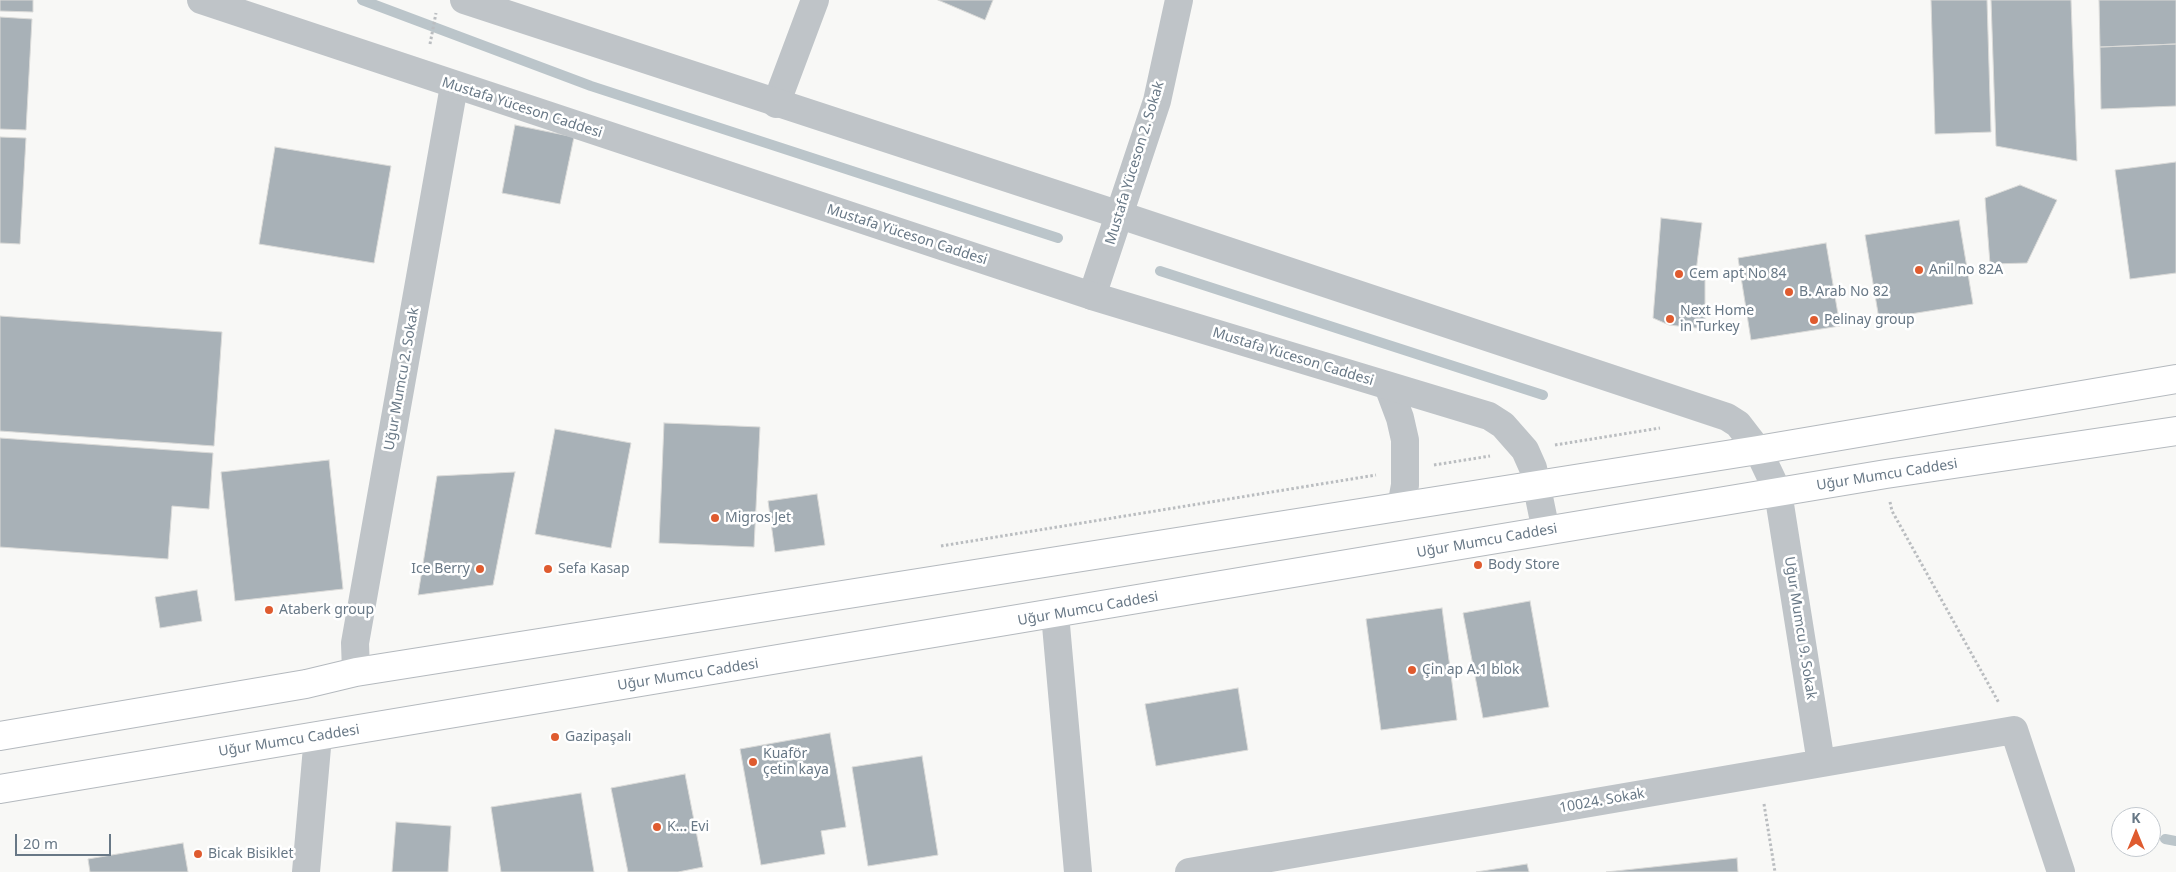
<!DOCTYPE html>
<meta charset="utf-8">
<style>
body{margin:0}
#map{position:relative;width:2176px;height:872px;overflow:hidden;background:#f8f8f6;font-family:"Noto Sans",sans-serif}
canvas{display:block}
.north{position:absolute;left:2111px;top:807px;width:50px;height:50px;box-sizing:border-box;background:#fff;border:1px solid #c3c9cf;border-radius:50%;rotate:0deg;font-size:14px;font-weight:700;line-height:20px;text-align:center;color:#687886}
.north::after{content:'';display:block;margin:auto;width:18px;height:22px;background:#df5b2f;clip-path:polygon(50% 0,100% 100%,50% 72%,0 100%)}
.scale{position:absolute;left:15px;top:834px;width:96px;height:22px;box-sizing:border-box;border:2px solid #687886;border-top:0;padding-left:6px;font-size:15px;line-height:18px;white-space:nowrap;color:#687886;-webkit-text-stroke:4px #fff;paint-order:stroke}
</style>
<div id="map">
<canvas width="2176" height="872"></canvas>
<div class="north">K</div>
<div class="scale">20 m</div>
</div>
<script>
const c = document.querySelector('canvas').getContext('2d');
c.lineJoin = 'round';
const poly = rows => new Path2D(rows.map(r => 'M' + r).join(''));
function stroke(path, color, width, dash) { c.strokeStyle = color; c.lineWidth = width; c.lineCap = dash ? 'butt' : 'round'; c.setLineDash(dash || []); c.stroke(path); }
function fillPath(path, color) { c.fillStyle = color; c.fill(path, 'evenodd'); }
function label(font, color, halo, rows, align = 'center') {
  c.font = font + ' "Noto Sans",sans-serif'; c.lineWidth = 5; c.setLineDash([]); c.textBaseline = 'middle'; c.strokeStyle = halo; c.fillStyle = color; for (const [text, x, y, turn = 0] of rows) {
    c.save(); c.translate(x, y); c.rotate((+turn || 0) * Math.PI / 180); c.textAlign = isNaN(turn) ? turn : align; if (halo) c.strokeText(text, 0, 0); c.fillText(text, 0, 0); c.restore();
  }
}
const stream = poly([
 [362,0,591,86,1058,238],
 [1160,271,1543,395],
 [2165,839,2176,841]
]);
const building = poly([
 [0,0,33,0,33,12,0,11,0,0],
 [938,0,993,0,985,20,938,0],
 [1931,0,1987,0,1991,132,1935,134,1931,0],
 [1991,0,2071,0,2077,161,1996,146,1991,0],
 [2099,0,2176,0,2176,44,2100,47,2099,0],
 [0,17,32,19,26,130,0,129,0,17],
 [2176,44,2176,106,2101,109,2100,47,2176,44],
 [515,125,574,137,560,204,502,193,515,125],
 [0,137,26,138,20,244,0,243,0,137],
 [275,147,391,166,374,263,259,244,275,147],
 [2176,162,2176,273,2130,279,2115,170,2176,162],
 [2020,185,2057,200,2027,263,1990,264,1985,198,2020,185],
 [1661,218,1702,223,1696,272,1705,276,1705,329,1669,325,1653,318,1661,218],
 [1959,220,1973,304,1879,319,1865,235,1959,220],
 [1826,243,1840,326,1751,340,1738,258,1826,243],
 [0,316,222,332,214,446,0,431,0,316],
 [664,423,760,427,754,547,659,543,664,423],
 [555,429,631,443,611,548,535,534,555,429],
 [0,438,213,453,209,509,172,506,168,559,0,547,0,438],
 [329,460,343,589,235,601,221,472,329,460],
 [515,472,493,585,418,595,437,476,515,472],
 [817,494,825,545,775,552,768,501,817,494],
 [197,590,202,621,160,628,155,597,197,590],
 [1530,601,1549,707,1483,718,1463,613,1530,601],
 [1442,608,1457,720,1381,730,1366,619,1442,608],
 [1238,688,1248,750,1156,766,1145,704,1238,688],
 [830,733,846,827,821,831,825,854,761,865,740,749,830,733],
 [922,756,938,855,868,866,852,767,922,756],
 [685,774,703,867,678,872,628,872,611,788,685,774],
 [581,793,594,872,501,872,491,807,581,793],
 [396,822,451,826,448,872,392,872,396,822],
 [183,843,188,872,90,872,88,859,183,843],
 [1737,858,1738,872,1606,872,1737,858],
 [1527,864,1529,872,1476,872,1527,864]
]);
const path = poly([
 [430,44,436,13],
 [1555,445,1660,428],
 [1434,465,1490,456],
 [1890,502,1892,511,1999,703],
 [941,546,1376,475],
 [1764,804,1775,872]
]);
const minor = poly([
 [776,104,815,0],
 [1092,296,1157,101,1179,0],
 [1388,386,1400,418,1405,440,1405,485,1401,507],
 [1778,492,1821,763],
 [1055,614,1078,872],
 [356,672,355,643,454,86],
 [306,872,318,736],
 [1189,872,2014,730,2061,872]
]);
const tertiary = poly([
 [201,0,1092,296,1489,416,1503,425,1525,450,1533,468,1546,531],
 [464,0,1120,215,1727,417,1738,424,1758,450,1778,492]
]);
const secondary = poly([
 [0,736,306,684,356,672,1758,450,2176,379],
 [0,789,1886,474,2176,431]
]);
const markers = [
 [1919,270,5,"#df5b2f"],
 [1679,274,5,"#df5b2f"],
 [1789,292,5,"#df5b2f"],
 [1670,319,5,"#df5b2f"],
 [1814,320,5,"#df5b2f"],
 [715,518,5,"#df5b2f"],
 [1478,565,5,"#df5b2f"],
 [480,569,5,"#df5b2f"],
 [548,569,5,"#df5b2f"],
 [269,610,5,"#df5b2f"],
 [1412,670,5,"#df5b2f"],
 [555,737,5,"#df5b2f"],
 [753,762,5,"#df5b2f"],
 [657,827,5,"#df5b2f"],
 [198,854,5,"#df5b2f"]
];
const streetNames = [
 ["Mustafa Yüceson Caddesi",522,108,18],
 ["Mustafa Yüceson 2. Sokak",1135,163,-73],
 ["Mustafa Yüceson Caddesi",907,235,18],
 ["Mustafa Yüceson Caddesi",1293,357,17],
 ["Uğur Mumcu 2. Sokak",402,379,-80],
 ["Uğur Mumcu Caddesi",1887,475,-9],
 ["Uğur Mumcu Caddesi",1487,541,-10],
 ["Uğur Mumcu Caddesi",1088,609,-10],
 ["Uğur Mumcu 9. Sokak",1800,628,81],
 ["Uğur Mumcu Caddesi",688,675,-9],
 ["Uğur Mumcu Caddesi",289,741,-9],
 ["10024. Sokak",1602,801,-10]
];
const poiNames = [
 ["Anil no 82A",1929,270],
 ["Cem apt No 84",1689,274],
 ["B. Arab No 82",1799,292],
 ["Next Home",1680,311],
 ["in Turkey",1680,327],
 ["Pelinay group",1824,320],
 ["Migros Jet",725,518],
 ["Body Store",1488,565],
 ["Ice Berry",470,569,"right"],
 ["Sefa Kasap",558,569],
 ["Ataberk group",279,610],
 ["Çin ap A.1 blok",1422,670],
 ["Gazipaşalı",565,737],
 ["Kuaför",763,754],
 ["çetin kaya",763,770],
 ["K... Evi",667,827],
 ["Bicak Bisiklet",208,854]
];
stroke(stream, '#bbc5ca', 10);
fillPath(building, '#a8b1b7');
stroke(building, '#dadad8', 1);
stroke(secondary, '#b4b9be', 30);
stroke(path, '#babdc0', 3, [2.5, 2.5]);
stroke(minor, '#bfc4c8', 28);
stroke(tertiary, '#bfc4c8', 28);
stroke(secondary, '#fff', 28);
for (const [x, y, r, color] of markers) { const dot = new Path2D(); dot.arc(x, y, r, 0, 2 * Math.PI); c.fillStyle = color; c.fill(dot); stroke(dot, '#fff', 2); }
label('14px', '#687886', '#fff', streetNames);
label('14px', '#687886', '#fff', poiNames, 'left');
</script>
